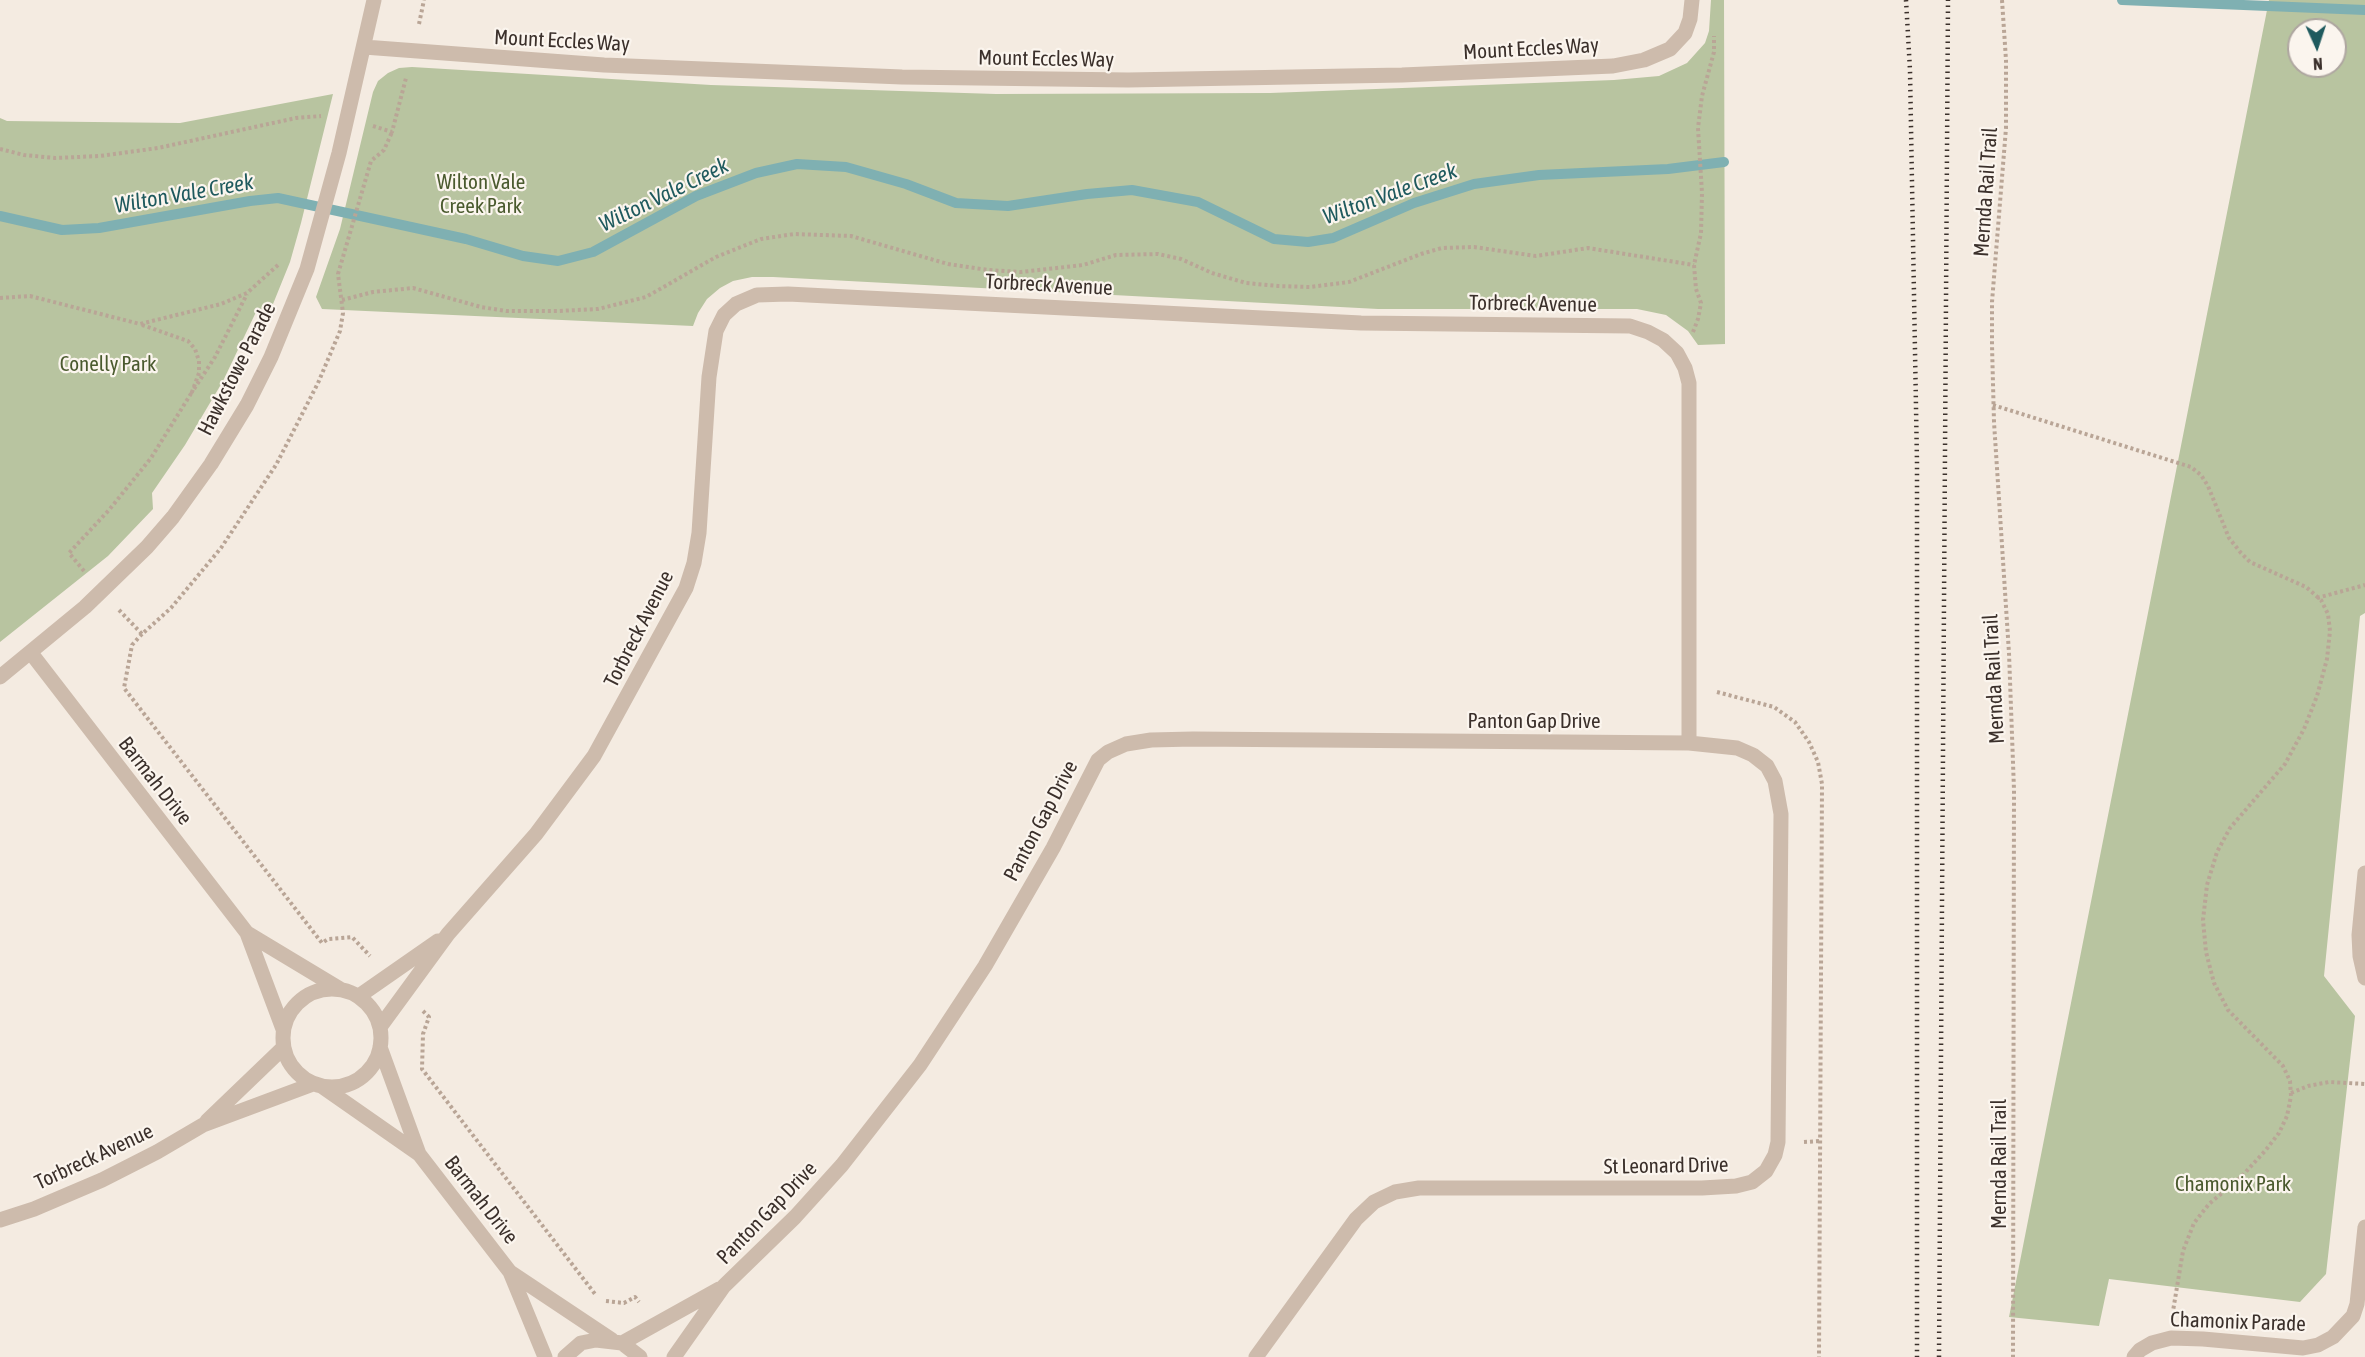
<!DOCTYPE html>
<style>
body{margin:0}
#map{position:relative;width:2365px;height:1357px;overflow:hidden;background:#f4ebe1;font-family:"Asap Condensed",sans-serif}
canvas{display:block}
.north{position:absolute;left:2287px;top:18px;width:60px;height:60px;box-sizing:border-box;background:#fbf5ee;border:2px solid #aea6a0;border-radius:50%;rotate:177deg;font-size:16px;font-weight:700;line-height:24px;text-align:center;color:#3b302b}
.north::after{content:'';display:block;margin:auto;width:21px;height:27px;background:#1f5a5e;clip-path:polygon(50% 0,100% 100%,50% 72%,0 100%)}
</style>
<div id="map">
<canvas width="2365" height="1357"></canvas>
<div class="north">N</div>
</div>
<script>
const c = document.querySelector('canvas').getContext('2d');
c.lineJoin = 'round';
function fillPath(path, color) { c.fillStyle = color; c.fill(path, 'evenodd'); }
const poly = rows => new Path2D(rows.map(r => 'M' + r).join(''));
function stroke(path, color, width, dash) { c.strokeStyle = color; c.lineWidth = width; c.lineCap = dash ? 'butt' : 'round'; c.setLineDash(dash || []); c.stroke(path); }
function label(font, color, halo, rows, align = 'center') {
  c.font = font + ' "Asap Condensed",sans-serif'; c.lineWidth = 4.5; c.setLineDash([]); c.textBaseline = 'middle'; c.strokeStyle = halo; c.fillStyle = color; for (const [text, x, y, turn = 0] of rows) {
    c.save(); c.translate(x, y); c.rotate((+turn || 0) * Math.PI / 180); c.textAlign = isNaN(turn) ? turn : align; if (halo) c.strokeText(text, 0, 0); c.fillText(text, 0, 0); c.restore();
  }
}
const green = poly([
 [1711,0,1724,0,1725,344,1698,345,1688,331,1666,315,1637,309,1378,309,773,277,752,277,733,281,720,288,707,299,698,313,693,326,322,309,316,297,340,229,373,92,378,81,388,73,399,68,412,67,711,85,996,94,1270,93,1614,80,1659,76,1687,63,1705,43,1709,31],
 [2269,0,2365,0,2365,613,2360,616,2324,976,2355,1016,2326,1274,2300,1302,2109,1279,2099,1326,2009,1317],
 [2299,30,2335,30,2335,66,2299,66],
 [333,94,301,223,290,262,273,304,256,312,223,381,185,445,152,493,153,509,108,556,0,642,0,118,7,121,180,123]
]);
const stream = poly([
 [2122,0,2365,10],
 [0,216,62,230,99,228,250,201,278,198,466,239,523,256,558,261,593,252,696,196,756,173,797,164,846,167,906,184,956,203,1008,206,1087,194,1132,190,1198,202,1274,239,1308,242,1333,238,1414,203,1474,184,1539,175,1668,169,1724,162]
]);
const path = poly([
 [2002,0,2006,60,2006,128,1992,302,1992,345,1994,422,2009,653,2014,790,2013,1357],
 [419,24,424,0],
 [373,126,392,132,406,78],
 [0,149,24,155,55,158,100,156,158,148,296,118,321,116],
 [0,298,30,296,140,324,221,304,247,293,278,265],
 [342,300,373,292,413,288,481,307,506,311,558,311,598,309,646,297,716,257,761,239,794,234,851,236,948,264,988,270,1021,272,1083,265,1116,255,1158,254,1181,259,1212,273,1246,283,1278,286,1310,287,1349,282,1421,254,1442,248,1474,247,1536,256,1588,248,1694,265],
 [142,325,188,341,195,349,199,361,199,373,192,392,215,357,247,294],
 [1693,332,1698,319,1701,303,1696,289,1694,265,1701,233,1702,193,1698,128,1702,96,1714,52,1714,36],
 [1993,405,2191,467,2201,475,2208,486,2229,538,2241,553,2250,562,2306,587,2321,600,2328,614,2330,631,2327,659,2317,696,2304,729,2285,764,2230,828,2217,852,2207,885,2203,920,2206,952,2214,983,2228,1010,2283,1066,2290,1081,2291,1096,2287,1116,2279,1133,2265,1151,2241,1177,2209,1204,2194,1223,2183,1251,2173,1311],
 [84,571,69,553,109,510,151,458,192,392],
 [2317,598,2365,585],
 [119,610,142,634,171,608,221,548,276,465,318,383,340,331,343,313,338,274,371,161,384,150,392,132],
 [142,634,132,645,124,688,322,943,328,939,352,937,370,956],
 [1717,692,1774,707,1795,722,1809,742,1818,762,1822,784,1819,1357],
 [423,1011,429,1017,423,1034,422,1069,595,1294],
 [2291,1093,2308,1086,2329,1082,2365,1084],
 [1804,1142,1821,1141],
 [606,1301,624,1303,635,1297,639,1302]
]);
const minor = poly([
 [364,47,604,65,902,77,1128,80,1402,75,1613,66,1644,60,1670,49,1685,33,1690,19,1692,0],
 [31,653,247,933,283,1029],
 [0,677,85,607,147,547,173,517,211,464,247,405,271,357,307,269,339,153,374,0],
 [2365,873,2359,935,2360,956,2365,978],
 [247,933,340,989],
 '283 1038a49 49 0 1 1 98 0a49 49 0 1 1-98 0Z',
 [359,996,438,941],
 [380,1027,448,934,536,834,594,756,686,588,694,563,699,533,709,377,716,331,724,315,736,304,757,295,788,294,1361,323,1630,326,1648,332,1663,340,1677,353,1685,368,1689,383,1689,743],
 [380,1047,419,1154,510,1272,545,1357],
 [323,1087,419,1154],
 [207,1121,283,1048],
 [0,1220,34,1209,102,1180,157,1152,203,1125,313,1084],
 [510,1272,612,1340],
 [622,1343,719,1289],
 [565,1357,581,1343,596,1340,622,1343,640,1357],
 [674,1357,724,1286,795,1217,842,1165,920,1065,985,966,1053,848,1098,760,1108,752,1126,744,1151,740,1193,739,1689,743,1737,748,1753,755,1767,766,1775,781,1781,814,1778,1142,1775,1155,1766,1171,1752,1182,1736,1186,1702,1188,1419,1188,1395,1192,1374,1202,1356,1219,1256,1357],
 [2134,1357,2140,1350,2152,1343,2171,1338,2203,1339,2303,1348,2318,1345,2333,1337,2353,1316,2357,1304,2365,1227]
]);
const rail = poly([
 [1906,0,1910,70,1917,463,1917,1357],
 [1939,1357,1948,0]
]);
const streetNames = [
 ["Mount Eccles Way",562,41,3],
 ["Mount Eccles Way",1531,49,-3],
 ["Mount Eccles Way",1046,59,1],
 ["Mernda Rail Trail",1986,192,-86],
 ["Torbreck Avenue",1049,285,3],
 ["Torbreck Avenue",1533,304,1],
 ["Hawkstowe Parade",237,369,-63],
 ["Torbreck Avenue",639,629,-63],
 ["Mernda Rail Trail",1994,679,-93],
 ["Panton Gap Drive",1534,721],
 ["Barmah Drive",155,781,52],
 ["Panton Gap Drive",1041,821,-62],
 ["Torbreck Avenue",94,1157,-25],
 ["Mernda Rail Trail",1999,1164,-90],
 ["St Leonard Drive",1666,1166,-1],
 ["Barmah Drive",481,1200,52],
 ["Panton Gap Drive",767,1213,-46],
 ["Chamonix Parade",2238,1322,2]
];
const parkNames = [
 ["Wilton Vale",481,182],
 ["Creek Park",481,206],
 ["Conelly Park",108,364],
 ["Chamonix Park",2233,1184]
];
const waterNames = [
 ["Wilton Vale Creek",184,194,-10],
 ["Wilton Vale Creek",1390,194,-20],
 ["Wilton Vale Creek",664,195,-26]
];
fillPath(green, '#b8c4a0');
stroke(stream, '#7fb0b2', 10);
stroke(path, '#b9a596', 4, [3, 3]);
stroke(minor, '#cdbbac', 15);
stroke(rail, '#3b302b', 4.5, [1.5, 4.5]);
label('21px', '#3b302b', '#fbf5ee', streetNames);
label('21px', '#4a5a2e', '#fbf5ee', parkNames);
label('italic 22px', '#1f5a5e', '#fbf5ee', waterNames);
</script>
